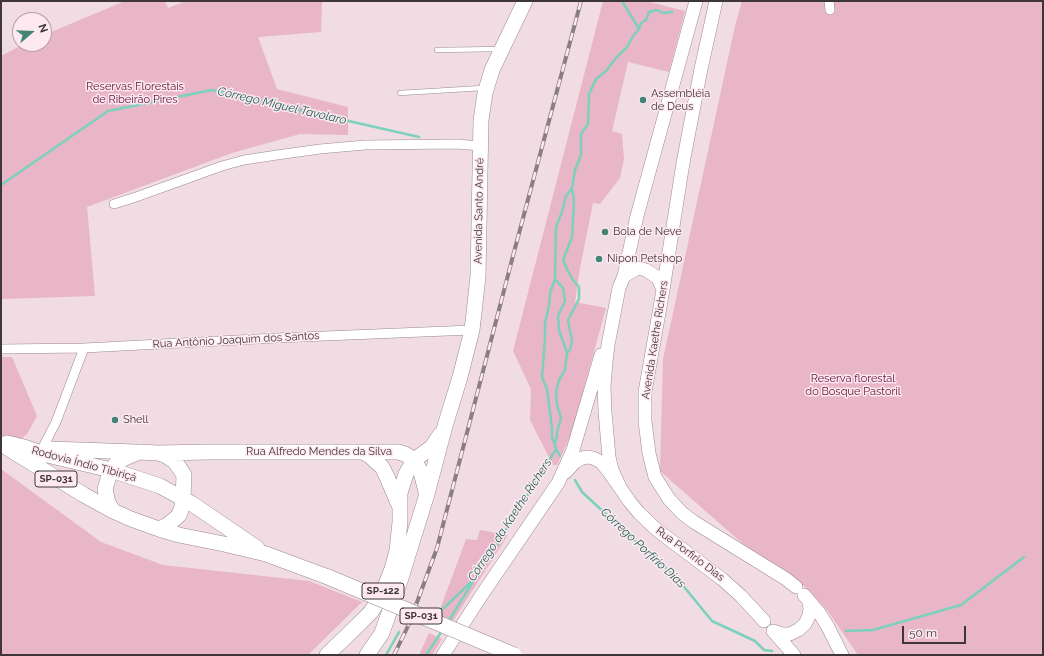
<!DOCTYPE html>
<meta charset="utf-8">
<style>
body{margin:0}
#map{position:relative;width:1044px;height:656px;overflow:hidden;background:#f0dce2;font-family:Raleway,sans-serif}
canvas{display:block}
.frame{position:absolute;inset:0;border:2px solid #3e3639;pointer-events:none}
.north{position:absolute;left:12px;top:12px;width:40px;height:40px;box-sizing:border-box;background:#fee9f0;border:1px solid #b1a1a7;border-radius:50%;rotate:71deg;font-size:11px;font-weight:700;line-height:16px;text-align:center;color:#3e3639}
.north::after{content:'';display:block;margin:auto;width:14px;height:18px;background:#428476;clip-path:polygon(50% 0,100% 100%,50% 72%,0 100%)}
.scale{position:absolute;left:902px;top:626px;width:64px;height:18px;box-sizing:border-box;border:2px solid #3e3639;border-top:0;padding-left:5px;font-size:12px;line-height:14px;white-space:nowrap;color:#3e3639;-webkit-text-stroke:3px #fee9f0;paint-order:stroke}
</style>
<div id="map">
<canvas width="1044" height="656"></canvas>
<div class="frame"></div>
<div class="north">N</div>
<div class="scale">50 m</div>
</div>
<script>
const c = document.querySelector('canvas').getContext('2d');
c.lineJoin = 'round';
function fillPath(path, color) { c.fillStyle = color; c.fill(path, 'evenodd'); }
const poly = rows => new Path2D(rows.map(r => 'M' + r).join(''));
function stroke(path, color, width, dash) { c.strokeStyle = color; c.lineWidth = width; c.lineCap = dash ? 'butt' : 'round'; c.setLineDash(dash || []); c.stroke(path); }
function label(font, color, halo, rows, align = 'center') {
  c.font = font + ' Raleway,sans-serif'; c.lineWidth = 3; c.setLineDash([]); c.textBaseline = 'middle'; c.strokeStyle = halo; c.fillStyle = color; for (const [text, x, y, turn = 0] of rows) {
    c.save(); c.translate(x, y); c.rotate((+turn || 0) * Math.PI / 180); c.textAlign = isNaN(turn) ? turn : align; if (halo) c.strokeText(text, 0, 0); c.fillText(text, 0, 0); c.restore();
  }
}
const green = poly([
 [125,1,165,1,168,8,186,1,322,1,321,32,258,37,277,89,348,107,348,135,300,134,232,153,87,207,95,296,1,299,1,56,24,44,44,44,44,35],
 [603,1,646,1,685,11,669,72,616,59,628,62,612,131,622,134,624,159,620,178,600,204,593,203,580,268,575,302,606,308,571,435,557,465,553,465,530,420,531,389,513,351],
 [742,1,1043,1,1043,655,858,655,827,610,804,586,751,551,660,471,663,359,735,26],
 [1,357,12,357,37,416,27,434,1,456],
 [1,469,101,542,163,565,309,581,362,602,308,655,1,655],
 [480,530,508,535,453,621,438,615,466,539,477,540],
 [429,633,442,639,432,655,419,655]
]);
const stream = poly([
 [622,1,639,29],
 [1,185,108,111,212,90,419,137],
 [567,353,570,349,572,341,568,320,579,299,579,287,573,280,568,271,563,260,572,237,574,201,572,188],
 [555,443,557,436,557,432,561,418,557,405,556,392,559,380,565,370,567,353,559,330,558,316,565,301,563,288,555,279],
 [556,449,560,456],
 [575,480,582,492,634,540,676,577,712,621,755,641,764,650,772,651],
 [442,609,445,607,471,582,476,578,556,449,552,437,552,428,547,389,542,377,545,339,545,323,549,306,550,293,555,279,556,227,562,212,566,196,572,188,575,170,581,155,581,134,588,124,589,94,596,79,606,71,616,58,627,47,633,36,639,29,641,23,646,20,649,12,657,10,663,13,672,12],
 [448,622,474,580],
 [846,631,873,630,961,605,1024,557],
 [386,655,399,632],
 [426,655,442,631]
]);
const service = poly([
 [437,50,500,49],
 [400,93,483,88]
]);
const minor = poly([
 [829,1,830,10],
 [114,204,136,197,222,166,244,160,277,155,320,149,365,145,457,144,480,146],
 [1,349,84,348,276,338,472,330],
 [42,449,56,422,84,348]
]);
const secondary = poly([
 [716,1,701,69,683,163,663,290,645,392,645,421,649,453,655,477,669,499,682,513,694,522,786,579,796,587],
 [624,276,638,268,646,270,658,278,663,290],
 [566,472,575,462,582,458,588,457,593,458,601,462,609,472,630,502,639,513,657,530,722,579,741,596,764,621],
 [619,485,612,470,609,457,605,412,604,386,606,362,608,345,619,288,624,276,637,216,696,1],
 [804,595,820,614,828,627,842,655],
 [773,631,782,634,790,634,798,630,805,624,809,616,810,608,808,599],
 [773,631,794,655],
 [443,655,481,596,558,483,573,450,601,355]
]);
const trunk = poly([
 [7,443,24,447,47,455,111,470,160,486,191,503,257,548],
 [1,444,84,495,113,511,131,519,159,529,179,535,224,544,266,554,328,577],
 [51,449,135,452],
 [363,452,371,457,382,467,387,477,399,505],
 [158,453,210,452,398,452,405,454,414,460,421,472,426,492],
 [113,511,108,503,105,489,109,476,115,465,123,459,139,452,158,453,165,455,174,461,178,466,184,475,183,498,182,507,179,515,176,518,166,526,159,529],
 [327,655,359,624,371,612,379,599,385,587,392,569,397,551,400,522,400,493,406,474,414,460,432,447,440,435],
 [367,655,382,633,400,581,427,494,445,426,460,377,472,330,475,304,478,276,481,120,485,93,492,70,502,49,525,1]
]);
const rail = poly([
 [394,655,409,624,437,548,514,252,581,1]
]);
const trunkBridge = poly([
 [328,577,514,655]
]);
const markers = [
 [643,100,4,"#428476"],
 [605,232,4,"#428476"],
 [599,259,4,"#428476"],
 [115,420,4,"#428476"]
];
const shields = [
 [56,479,42],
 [383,591,42],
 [421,616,42]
];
const shieldNames = [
 ["SP-031",56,479],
 ["SP-122",383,591],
 ["SP-031",421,616]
];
const parkNames = [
 ["Reservas Florestais",135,87],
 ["de Ribeirão Pires",135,100],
 ["Reserva florestal",853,379],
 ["do Bosque Pastoril",853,392]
];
const poiNames = [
 ["Assembléia",651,94],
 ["de Deus",651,107],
 ["Bola de Neve",613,232],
 ["Nipon Petshop",607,259],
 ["Shell",123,420]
];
const streetNames = [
 ["Avenida Santo André",479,211,-89],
 ["Rua Antônio Joaquim dos Santos",236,340,-3],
 ["Avenida Kaethe Richers",655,340,-81],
 ["Rua Alfredo Mendes da Silva",319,452],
 ["Rodovia Índio Tibiriçá",84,464,15],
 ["Rua Porfirio Dias",690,554,37]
];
const waterNames = [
 ["Córrego Miguel Tavolaro",282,106,13],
 ["Córrego da Kaethe Richers",510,520,-57],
 ["Córrego Porfírio Dias",643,548,43]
];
fillPath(green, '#e8b6c6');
stroke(stream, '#7cd0bd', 2.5);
stroke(service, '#9b898f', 5.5);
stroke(minor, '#9b898f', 10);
stroke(secondary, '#9b898f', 14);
stroke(trunk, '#9b898f', 16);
stroke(service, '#fff', 4.5);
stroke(minor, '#fff', 9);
stroke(secondary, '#fff', 13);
stroke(trunk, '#fff', 15);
stroke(rail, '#8b7e82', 4);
stroke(rail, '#fee9f0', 2.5, [8]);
stroke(trunkBridge, '#9b898f', 16, []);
stroke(trunkBridge, '#fff', 15);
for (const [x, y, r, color] of markers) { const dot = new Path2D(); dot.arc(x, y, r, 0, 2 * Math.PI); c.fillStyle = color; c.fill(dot); stroke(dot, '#fee9f0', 1.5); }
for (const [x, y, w] of shields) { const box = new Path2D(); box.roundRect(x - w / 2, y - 8, w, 16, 3); c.fillStyle = '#fee9f0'; c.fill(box); stroke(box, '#3e3639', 1); }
label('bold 10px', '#3e3639', null, shieldNames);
label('11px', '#611137', '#fee9f0', parkNames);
label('11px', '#3e3639', '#fee9f0', poiNames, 'left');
label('11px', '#3e3639', '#fee9f0', streetNames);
label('italic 12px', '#1b5f53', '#fee9f0', waterNames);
</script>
